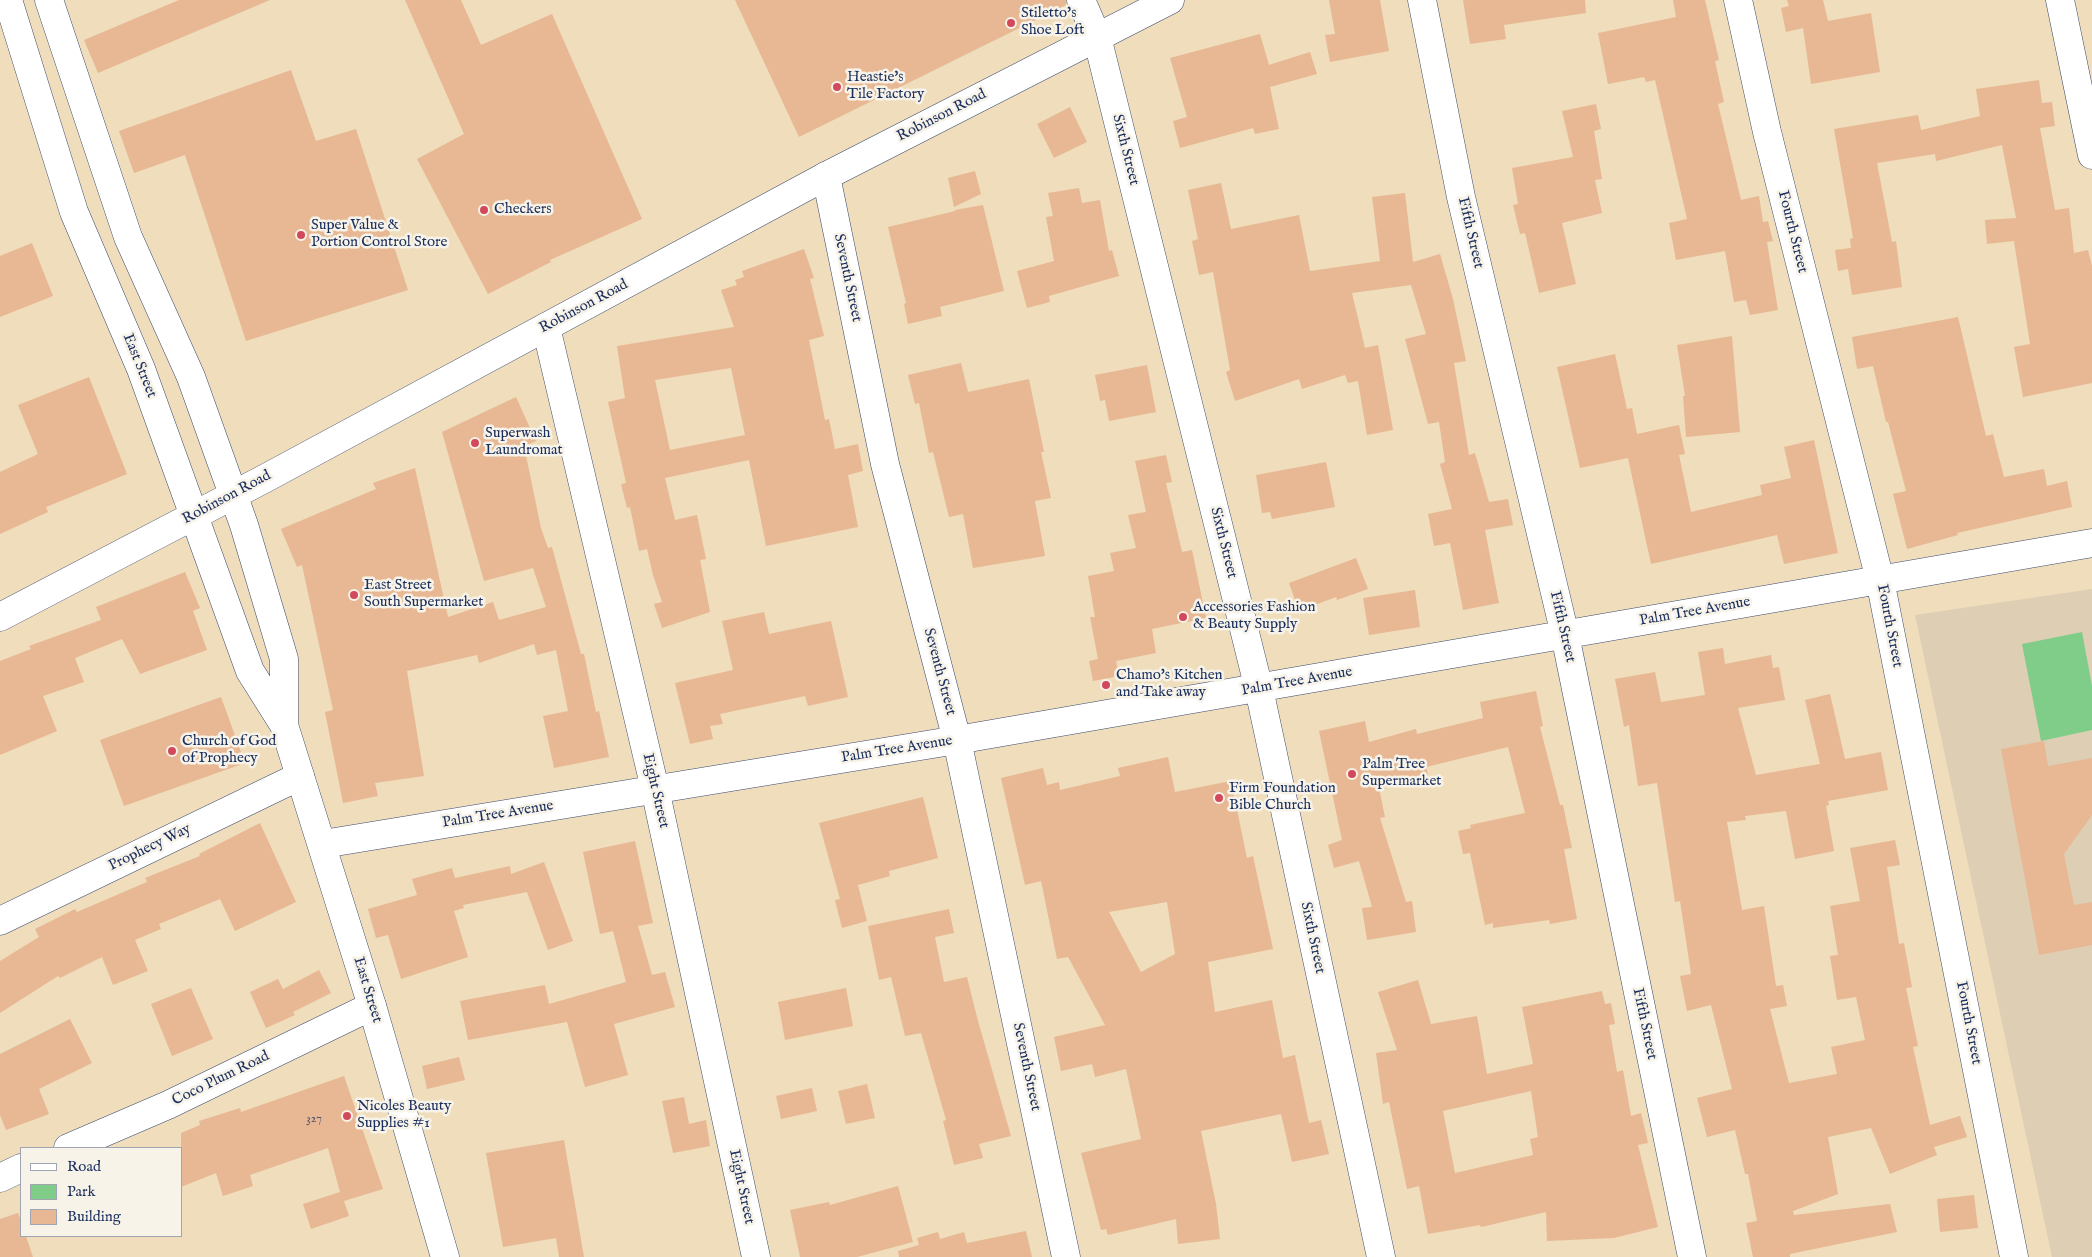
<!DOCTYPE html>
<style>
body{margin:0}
#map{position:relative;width:2092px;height:1257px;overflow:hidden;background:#efddbb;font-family:"IM FELL English",serif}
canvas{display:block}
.legend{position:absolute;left:20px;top:1147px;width:162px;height:90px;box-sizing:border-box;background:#f7f3e8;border:1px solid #9fa5b1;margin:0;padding:6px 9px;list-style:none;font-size:15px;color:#1b2f5e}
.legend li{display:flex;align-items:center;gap:10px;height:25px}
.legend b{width:25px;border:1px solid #9fa5b1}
</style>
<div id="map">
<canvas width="2092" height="1257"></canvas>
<ul class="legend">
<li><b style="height:6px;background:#fff"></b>Road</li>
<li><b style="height:14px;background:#80cc89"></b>Park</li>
<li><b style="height:14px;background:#e7b893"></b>Building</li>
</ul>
</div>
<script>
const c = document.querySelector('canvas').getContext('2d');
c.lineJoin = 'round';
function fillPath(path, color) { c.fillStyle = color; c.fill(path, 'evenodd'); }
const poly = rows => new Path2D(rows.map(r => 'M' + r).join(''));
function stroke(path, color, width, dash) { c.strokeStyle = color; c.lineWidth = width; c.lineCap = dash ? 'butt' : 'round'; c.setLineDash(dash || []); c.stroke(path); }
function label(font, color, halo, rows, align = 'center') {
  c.font = font + ' "IM FELL English",serif'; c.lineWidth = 5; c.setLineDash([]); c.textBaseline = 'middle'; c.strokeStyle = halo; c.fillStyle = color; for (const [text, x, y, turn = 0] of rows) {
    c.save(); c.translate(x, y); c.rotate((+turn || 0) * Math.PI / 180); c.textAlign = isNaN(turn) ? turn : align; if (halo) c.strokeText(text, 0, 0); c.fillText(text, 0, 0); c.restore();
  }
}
const built = poly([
 [2092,589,2092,1257,2052,1257,1915,615]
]);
const green = poly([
 [2082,632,2092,686,2092,730,2041,741,2022,644]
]);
const building = poly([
 [179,0,270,0,98,73,84,40],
 [405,0,461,0,481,45,552,14,642,219,550,260,551,262,488,294,417,159,464,134],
 [735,0,1066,0,1066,5,799,137],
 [1329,0,1380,0,1389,51,1330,62,1325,35,1335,34],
 [1463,0,1585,0,1586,13,1504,25,1506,39,1470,44],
 [1673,0,1705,0,1719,60,1715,61,1724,102,1718,104,1741,200,1759,196,1763,222,1768,221,1773,241,1767,242,1778,310,1750,315,1746,300,1734,302,1725,251,1676,260,1669,223,1687,219,1655,80,1646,82,1644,77,1608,84,1598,33,1676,17],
 [1787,0,1823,0,1828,21,1871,13,1880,72,1811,84,1803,28,1786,32,1781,8,1789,6],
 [1260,34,1269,65,1310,52,1317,74,1270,87,1279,129,1255,134,1253,128,1180,148,1173,121,1187,117,1170,58],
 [291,70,316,141,356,129,408,290,246,341,185,155,134,173,119,131],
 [2039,80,2042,103,2052,102,2055,126,2040,128,2055,210,2069,208,2074,253,2088,250,2092,266,2092,383,2023,397,2014,347,2030,344,2014,241,1987,244,1985,220,2016,218,2002,145,1936,161,1935,154,1877,163,1892,242,1896,241,1902,287,1852,295,1848,269,1838,271,1835,250,1851,248,1850,239,1853,238,1834,129,1918,115,1921,130,1980,116,1976,89],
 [1596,104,1601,129,1594,131,1602,179,1595,180,1602,213,1562,223,1576,284,1539,293,1525,233,1520,234,1513,205,1518,204,1512,168,1573,157,1562,111],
 [1070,107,1087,142,1054,158,1037,124],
 [975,171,981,194,954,207,948,178],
 [1221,183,1231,229,1299,215,1310,271,1380,261,1372,197,1405,193,1413,262,1440,254,1453,299,1466,361,1454,363,1469,455,1475,453,1489,502,1508,499,1513,525,1485,530,1499,603,1463,610,1450,543,1434,546,1428,514,1452,509,1440,464,1445,462,1439,422,1428,424,1405,339,1426,334,1411,285,1352,293,1365,348,1378,345,1393,430,1367,435,1358,381,1348,383,1345,375,1302,389,1299,379,1235,401,1226,372,1230,370,1213,272,1199,275,1192,241,1198,239,1188,190],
 [1079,188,1082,203,1100,200,1109,251,1112,250,1119,276,1049,296,1050,302,1027,308,1017,271,1054,261,1046,217,1053,216,1048,193],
 [983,205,1004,291,940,307,942,316,908,324,904,304,906,303,888,227,955,211,955,210],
 [32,243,53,296,0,317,0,256],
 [804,249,814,278,810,279,824,336,809,340,825,420,829,419,835,449,858,444,863,471,848,475,858,527,766,546,749,460,665,478,675,520,697,515,706,559,700,560,710,612,662,628,654,604,662,602,653,575,647,549,639,551,630,507,627,508,621,484,626,483,608,402,625,398,617,346,734,327,721,290,737,285,735,280,744,277,742,271],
 [731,368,745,435,670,450,655,380],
 [1958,317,1986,436,1993,434,2004,477,2044,469,2047,486,2067,481,2072,507,1957,533,1958,535,1907,549,1893,494,1906,491,1888,422,1886,422,1873,366,1857,369,1852,337],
 [1732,336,1740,432,1686,437,1683,396,1685,396,1677,345],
 [1615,354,1627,409,1632,408,1637,434,1679,425,1685,454,1679,455,1691,512,1762,495,1760,485,1791,478,1784,447,1814,440,1838,553,1784,564,1777,535,1651,564,1628,458,1580,468,1557,367],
 [961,363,968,392,1029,379,1044,452,1041,452,1051,498,1035,501,1045,556,973,568,963,514,949,517,933,452,929,453,919,403,915,404,908,375],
 [1147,365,1156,412,1109,421,1105,400,1100,401,1095,375],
 [89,377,127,474,46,507,48,512,0,534,0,472,38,454,18,405],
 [516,397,536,441,524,446,541,528,548,548,552,547,581,654,584,654,596,712,599,711,609,757,554,768,543,716,568,711,556,650,537,655,534,644,479,663,477,655,407,671,424,776,375,783,378,796,343,803,325,712,333,710,302,565,297,567,281,529,376,489,373,483,415,468,448,617,493,602,499,620,546,607,533,568,484,581,442,432],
 [1166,455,1172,482,1166,483,1182,552,1192,550,1206,618,1152,629,1156,653,1116,661,1119,676,1093,681,1089,661,1098,659,1090,617,1095,617,1088,576,1114,571,1110,553,1136,548,1128,515,1146,512,1135,461],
 [1326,462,1335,507,1272,519,1270,512,1262,513,1256,475],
 [1356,558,1368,589,1337,600,1336,597,1299,611,1289,583],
 [185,572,200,608,193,611,207,650,140,674,122,639,75,658,84,682,43,696,57,731,0,755,0,661,31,649,29,646,101,620,96,607],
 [1415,590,1420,627,1369,635,1363,598],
 [764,612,769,634,831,621,848,697,808,706,805,696,720,714,723,724,710,726,713,739,690,744,675,683,733,670,722,621],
 [1723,648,1725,664,1771,655,1773,668,1779,667,1785,700,1738,708,1756,775,1820,764,1805,700,1830,694,1845,759,1881,752,1888,790,1828,801,1829,805,1826,806,1834,851,1795,859,1786,811,1745,816,1746,820,1727,822,1742,910,1764,906,1776,986,1783,985,1787,1006,1770,1009,1789,1083,1837,1074,1831,1047,1865,1040,1856,997,1837,1000,1830,956,1838,955,1830,906,1860,901,1850,848,1895,840,1900,865,1887,867,1899,944,1904,943,1912,987,1906,988,1918,1046,1913,1047,1930,1125,1960,1116,1967,1137,1934,1147,1937,1155,1890,1174,1871,1128,1828,1137,1838,1194,1793,1211,1794,1215,1890,1204,1897,1232,1790,1254,1790,1257,1753,1257,1746,1223,1757,1221,1748,1174,1745,1174,1735,1130,1707,1137,1697,1098,1732,1089,1711,1005,1687,1011,1680,976,1691,974,1680,901,1675,902,1657,783,1638,786,1629,725,1624,727,1615,679,1655,672,1661,702,1705,695,1698,652],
 [1536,691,1543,726,1540,727,1560,805,1563,805,1572,848,1564,849,1577,919,1550,924,1549,920,1493,928,1493,923,1485,925,1470,853,1463,854,1458,831,1471,828,1470,825,1525,813,1508,747,1426,767,1428,774,1379,788,1385,817,1380,818,1406,902,1412,901,1416,932,1367,940,1362,908,1372,907,1359,861,1334,868,1328,845,1342,840,1319,731,1365,721,1369,742,1416,729,1417,734,1483,718,1480,702],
 [221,697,245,763,124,806,100,740],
 [2044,741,2048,766,2092,758,2092,815,2064,854,2074,905,2092,902,2092,945,2039,955,2001,749],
 [1168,757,1175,792,1231,781,1247,858,1253,856,1273,949,1208,962,1215,1012,1272,1000,1283,1058,1295,1055,1309,1123,1321,1120,1329,1154,1292,1162,1281,1114,1201,1131,1216,1204,1220,1239,1178,1244,1176,1219,1108,1235,1106,1229,1101,1230,1081,1153,1141,1139,1126,1069,1095,1077,1092,1064,1061,1071,1054,1037,1105,1025,1068,957,1057,959,1041,881,1025,885,1001,778,1043,768,1047,785,1059,782,1060,790,1120,776,1118,768],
 [1167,902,1175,954,1141,972,1109,912],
 [923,797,938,858,889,871,890,876,858,885,867,921,842,928,835,900,840,899,819,823],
 [260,823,296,902,235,931,220,899,159,924,161,929,135,940,148,971,113,985,102,957,60,978,58,976,0,1013,0,961,39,937,35,929,75,909,77,912,147,882,145,878,200,856,199,854],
 [635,841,653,923,638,926,652,975,665,972,675,1007,614,1024,628,1075,585,1087,567,1022,468,1040,460,1001,545,985,549,1004,626,982,613,931,600,934,583,852],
 [544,862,573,941,548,950,527,892,463,905,464,908,454,911,468,957,401,979,388,935,376,938,368,909,417,895,412,879,452,868,455,878,510,866,511,874],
 [949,909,954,933,935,937,944,982,967,977,978,1021,1011,1136,979,1144,983,1158,954,1165,943,1121,946,1120,921,1033,905,1036,891,977,879,980,868,926],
 [319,970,331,993,293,1012,295,1015,266,1028,250,992,278,979,283,989],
 [1418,980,1431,1024,1477,1016,1487,1074,1533,1064,1522,1007,1602,991,1605,1004,1611,1003,1615,1024,1609,1025,1617,1072,1623,1070,1631,1116,1641,1113,1648,1143,1638,1145,1658,1227,1614,1238,1547,1241,1546,1212,1481,1227,1480,1225,1428,1234,1419,1186,1407,1189,1389,1102,1383,1104,1376,1053,1397,1050,1378,992],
 [1531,1091,1538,1137,1530,1139,1533,1155,1455,1173,1443,1111],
 [191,988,213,1039,172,1056,151,1004],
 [846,988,853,1026,785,1040,778,1002],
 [70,1019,92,1063,39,1089,49,1114,6,1130,0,1115,0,1054],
 [459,1057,465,1080,427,1089,422,1066],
 [344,1076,383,1189,344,1201,349,1216,311,1229,303,1204,340,1192,328,1148,250,1175,253,1186,223,1196,216,1173,181,1187,181,1133,200,1125,199,1121,240,1108,241,1112],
 [867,1084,875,1118,846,1124,838,1091],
 [812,1088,817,1111,781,1119,776,1096],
 [684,1097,689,1124,706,1120,710,1146,673,1153,662,1101],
 [564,1140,584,1257,559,1257,556,1238,503,1247,486,1153],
 [898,1186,913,1242,857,1257,800,1257,790,1210,829,1202,830,1205],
 [1974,1195,1978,1228,1940,1232,1937,1199],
 [18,1213,21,1221,21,1236,26,1236,33,1257,0,1257,0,1219],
 [1026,1231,1032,1257,899,1257,898,1251,919,1245,917,1238,938,1232,940,1239,964,1232,967,1243]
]);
const minor = poly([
 [1081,0,1097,37,1259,689,1381,1257],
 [1422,0,1461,197,1565,635,1692,1257],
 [1738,0,1767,132,1880,580,2014,1257],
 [2060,0,2092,155],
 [826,176,885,464,957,740,1066,1257],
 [546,327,655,789,756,1257],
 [323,844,957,740,2092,543],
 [0,921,300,776],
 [68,1148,168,1105,372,1006],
 [0,1178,21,1168]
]);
const secondary = poly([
 [8,0,74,212,141,369,250,671,284,725,372,1006,445,1257],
 [49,0,128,237,191,377,244,525,284,659,284,725],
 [0,617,264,479,826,176,1170,0]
]);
const markers = [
 [1011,23,5,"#d1495b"],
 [837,87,5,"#d1495b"],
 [484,210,5,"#d1495b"],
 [301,235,5,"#d1495b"],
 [475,443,5,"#d1495b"],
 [354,595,5,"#d1495b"],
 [1183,617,5,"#d1495b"],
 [1106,685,5,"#d1495b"],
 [172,751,5,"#d1495b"],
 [1352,774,5,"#d1495b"],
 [1219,798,5,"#d1495b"],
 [347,1116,5,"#d1495b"]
];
const numberNames = [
 ["327",314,1120]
];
const poiNames = [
 ["Stiletto's",1021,14],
 ["Shoe Loft",1021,31],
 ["Heastie's",847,78],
 ["Tile Factory",847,95],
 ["Checkers",494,210],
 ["Super Value &",311,226],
 ["Portion Control Store",311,243],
 ["Superwash",485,434],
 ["Laundromat",485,451],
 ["East Street",364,586],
 ["South Supermarket",364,603],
 ["Accessories Fashion",1193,608],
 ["& Beauty Supply",1193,625],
 ["Chamo's Kitchen",1116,676],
 ["and Take away",1116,693],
 ["Church of God",182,742],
 ["of Prophecy",182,759],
 ["Palm Tree",1362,765],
 ["Supermarket",1362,782],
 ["Firm Foundation",1229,789],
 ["Bible Church",1229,806],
 ["Nicoles Beauty",357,1107],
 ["Supplies #1",357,1124]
];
const streetNames = [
 ["Robinson Road",942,116,-27],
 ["Sixth Street",1125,150,76],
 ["Fourth Street",1792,232,76],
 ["Fifth Street",1470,233,77],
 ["Seventh Street",847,278,78],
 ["Robinson Road",584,307,-28],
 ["East Street",139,366,68],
 ["Robinson Road",227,498,-28],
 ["Sixth Street",1223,543,76],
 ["Palm Tree Avenue",1695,612,-10],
 ["Fourth Street",1889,626,79],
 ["Fifth Street",1562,627,77],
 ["Seventh Street",939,672,75],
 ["Palm Tree Avenue",1297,682,-10],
 ["Palm Tree Avenue",897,750,-9],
 ["Eight Street",655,791,77],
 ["Palm Tree Avenue",498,815,-9],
 ["Prophecy Way",150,848,-26],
 ["Sixth Street",1312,938,78],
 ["East Street",367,990,73],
 ["Fourth Street",1968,1023,79],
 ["Fifth Street",1644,1024,78],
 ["Seventh Street",1026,1067,78],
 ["Coco Plum Road",221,1079,-26],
 ["Eight Street",741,1187,78]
];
fillPath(built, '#decfb4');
fillPath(green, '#80cc89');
fillPath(building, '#e7b893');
stroke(minor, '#3b496c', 29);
stroke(secondary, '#3b496c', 29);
stroke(minor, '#fff', 28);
stroke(secondary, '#fff', 28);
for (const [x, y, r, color] of markers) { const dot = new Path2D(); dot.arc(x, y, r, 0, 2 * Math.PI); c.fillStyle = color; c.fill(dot); stroke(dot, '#f7f3e8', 2); }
label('12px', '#4e516b', null, numberNames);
label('15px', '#1b2f5e', '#f7f3e8', poiNames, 'left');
label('15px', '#1b2f5e', '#f7f3e8', streetNames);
</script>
